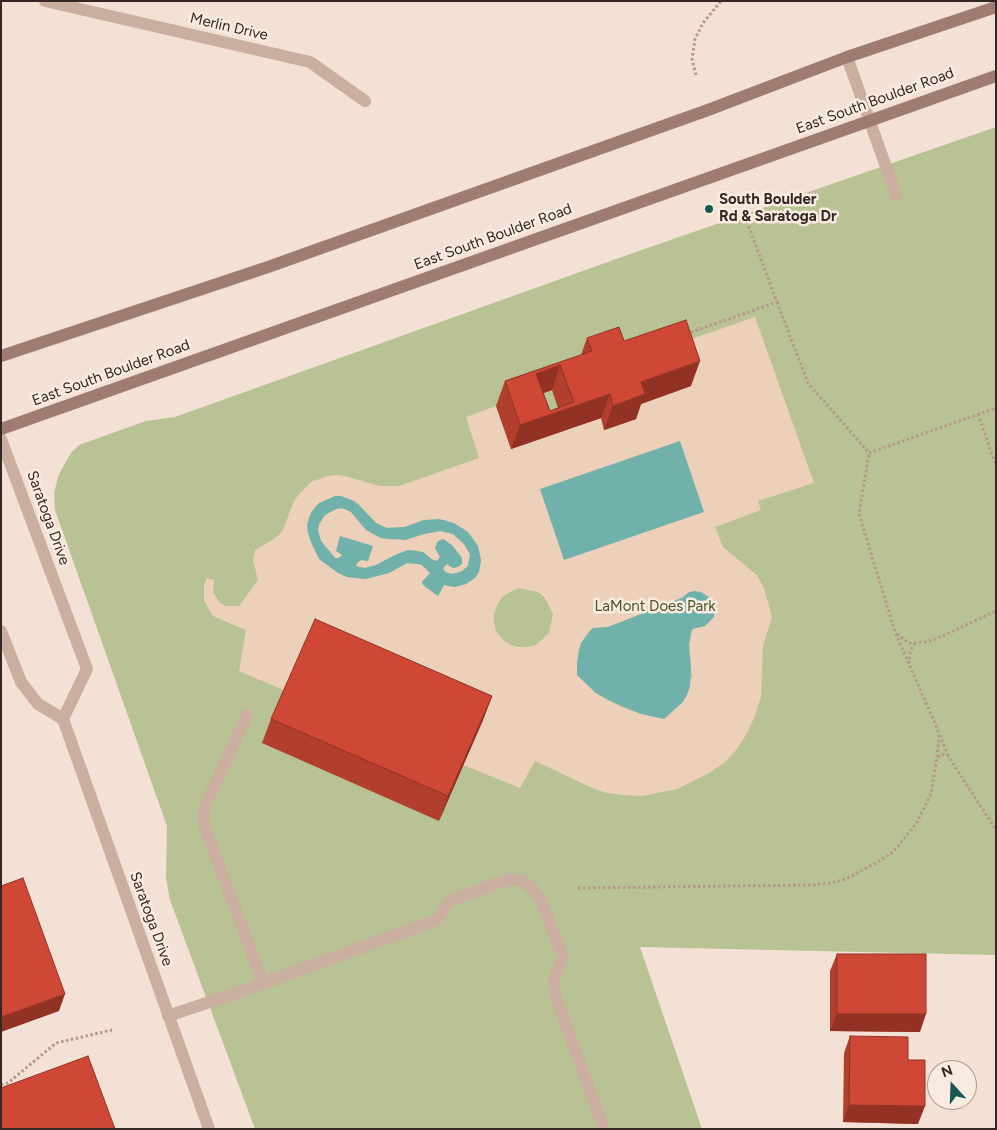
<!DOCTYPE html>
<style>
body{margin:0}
#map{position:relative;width:997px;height:1130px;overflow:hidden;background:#f2e1d4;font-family:Figtree,sans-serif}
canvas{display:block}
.frame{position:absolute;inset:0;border:2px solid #342724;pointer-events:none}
.north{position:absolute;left:927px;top:1060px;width:50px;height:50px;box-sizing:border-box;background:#faebe0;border:1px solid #ab9d95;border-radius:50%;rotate:340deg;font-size:14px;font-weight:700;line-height:20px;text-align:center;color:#342724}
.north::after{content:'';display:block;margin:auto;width:18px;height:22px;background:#175854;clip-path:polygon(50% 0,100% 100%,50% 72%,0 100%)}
</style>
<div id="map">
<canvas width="997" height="1130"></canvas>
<div class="frame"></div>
<div class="north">N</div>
</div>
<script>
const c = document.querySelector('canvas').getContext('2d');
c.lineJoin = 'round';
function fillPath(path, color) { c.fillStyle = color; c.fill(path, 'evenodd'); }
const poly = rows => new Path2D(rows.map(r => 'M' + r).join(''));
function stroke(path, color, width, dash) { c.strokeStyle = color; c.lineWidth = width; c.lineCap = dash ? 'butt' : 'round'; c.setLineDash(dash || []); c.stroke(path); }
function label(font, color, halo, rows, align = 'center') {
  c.font = font + ' Figtree,sans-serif'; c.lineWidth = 5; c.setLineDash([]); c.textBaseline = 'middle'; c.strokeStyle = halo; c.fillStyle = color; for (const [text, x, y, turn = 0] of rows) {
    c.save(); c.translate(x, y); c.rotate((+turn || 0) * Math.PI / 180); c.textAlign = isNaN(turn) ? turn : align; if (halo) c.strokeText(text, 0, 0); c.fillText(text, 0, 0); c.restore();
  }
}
const green = poly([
 [996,127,996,955,640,947,702,1129,255,1129,170,900,166,878,167,826,55,510,54,493,59,474,71,453,79,445,146,421,175,417,633,253]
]);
const plaza = poly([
 [755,317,814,483,758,501,761,510,715,527,723,547,757,575,764,588,772,617,763,646,761,697,755,716,746,735,736,750,724,763,709,773,677,789,642,796,624,795,607,793,590,787,535,761,520,788,463,765,483,721,286,691,239,671,246,630,215,617,211,613,204,600,204,585,207,578,214,580,213,592,220,603,226,606,239,606,258,580,253,560,255,550,274,539,282,532,294,501,299,494,311,482,328,476,336,475,345,476,380,486,399,486,479,458,466,417,496,406,511,449,601,418,605,430,636,419,632,407,677,344],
 [347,498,359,505,376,523,387,528,405,527,424,520,446,520,481,560,479,572,466,584,455,587,443,585,438,596,422,582,430,573,422,565,418,564,407,563,389,573,365,579,347,577,338,573,319,559,307,532,308,519,314,508,319,503],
 [519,588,538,592,545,598,553,614,549,633,536,645,527,647,517,647,509,644,502,639,496,631,494,623,494,614,497,605,502,597,510,592],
 [685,595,693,629,689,637,689,645,692,678,641,714,621,707,596,693,577,675,578,652,581,643,589,631,593,628,608,627,616,624,682,598],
 [342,508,351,512,362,525,373,534,381,538,390,540,415,537,424,534,440,531,453,534,464,544,470,554,468,566,462,571,457,573,452,574,445,572,443,568,447,564,450,567,458,567,462,564,441,540,436,543,435,548,440,557,437,561,433,560,418,551,413,550,395,555,376,565,365,568,356,566,357,563,363,559,341,553,342,555,339,558,335,558,321,541,318,530,319,524,325,515,336,509]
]);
const water = poly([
 [680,441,704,512,564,560,540,489],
 [335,496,341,496,354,501,359,505,376,523,387,528,405,527,424,520,439,519,454,523,468,532,478,546,481,560,479,572,475,578,466,584,455,587,444,585,438,596,423,585,422,582,430,573,422,565,418,564,407,563,389,573,365,579,347,577,338,573,319,559,310,540,307,525,311,513,319,503],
 [342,508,351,512,366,530,381,538,405,540,424,534,440,531,453,534,464,544,470,554,468,566,462,571,457,573,452,574,445,572,443,568,447,564,453,568,458,567,462,564,462,558,452,545,443,539,438,541,435,548,440,557,437,561,433,560,423,552,408,550,395,555,376,565,365,568,358,567,356,566,357,563,361,560,368,561,373,546,340,536,336,551,342,555,339,558,335,558,321,541,318,530,319,524,325,515,336,509],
 [695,591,701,592,712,599,714,605,714,617,705,626,692,629,689,645,691,669,690,686,687,695,682,703,664,719,641,714,608,700,596,693,577,675,577,662,581,643,593,628,608,627,682,598,689,592]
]);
const path = poly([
 [696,75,692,59,695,39,703,23,721,1],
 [777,302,808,383,869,453],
 [686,334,777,302,744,214],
 [978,414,996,466],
 [869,453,996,408],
 [897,634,909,643,925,642,936,639,996,611],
 [909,664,910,651,914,644],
 [940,735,948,755],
 [938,757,941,754,948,756,996,830],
 [578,888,810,885,831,883,846,879,876,863,893,852,916,824,931,794,937,757,939,736,937,728,895,632,859,514,869,453],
 [1,1085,8,1083,56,1043,112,1030]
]);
const service = poly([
 [847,57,896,195],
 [247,715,205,806,203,815,204,825,263,983],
 [168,1016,236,993,434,921,440,916,449,901,495,884,511,879,521,880,531,887,540,898,563,957,554,979,555,995,604,1129]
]);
const minor = poly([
 [45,1,310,62,365,101]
]);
const tertiary = poly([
 [1,439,87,669,63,719],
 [1,631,21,682,38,704,63,719,209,1129]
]);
const secondary = poly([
 [1,356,268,267,708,110,847,57,996,7],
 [1,429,996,76]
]);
const wall = poly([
 [587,338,624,341,691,386,641,404,636,419,604,430,601,418,511,449,496,406,505,381,581,355],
 [552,390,558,408,550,411,543,393],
 [492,696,483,720,439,821,262,743,271,719],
 [837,954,920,1032,830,1031,830,971],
 [850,1036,908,1060,918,1124,843,1122,844,1053]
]);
const shadedWall = poly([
 [700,361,691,386,641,404,636,419,604,430,613,406,641,382],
 [560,365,552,390,527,399,536,374],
 [610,394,601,418,511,449,520,425],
 [492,696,483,720,439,821,448,796],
 [65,994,59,1011,1,1032,1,1017],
 [837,1014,926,1014,920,1032,830,1031],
 [849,1105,925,1106,918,1124,843,1122]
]);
const building = poly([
 [686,320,700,361,641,382,645,394,613,406,610,394,520,425,505,381,592,351,587,338,619,327,624,341,686,320],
 [560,365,574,402,550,411,536,374,560,365],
 [315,619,492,696,448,796,271,719,315,619],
 [23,878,65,994,1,1017,1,886,23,878],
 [837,954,926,954,926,1014,837,1014,837,954],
 [850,1036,908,1037,908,1060,925,1060,925,1106,849,1105,850,1036],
 [88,1056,115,1129,1,1129,1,1088,88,1056]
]);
const markers = [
 [709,209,5,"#175854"]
];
const streetNames = [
 ["Merlin Drive",229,27,13],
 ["East South Boulder Road",875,101,-20],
 ["East South Boulder Road",493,237,-20],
 ["East South Boulder Road",111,373,-20],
 ["Saratoga Drive",48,518,70],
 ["Saratoga Drive",151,919,70]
];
const poiNames = [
 ["South Boulder",719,200],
 ["Rd & Saratoga Dr",719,217]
];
const parkNames = [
 ["LaMont Does Park",655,607]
];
fillPath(green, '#b8c294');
fillPath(plaza, '#ecd0ba');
fillPath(water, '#71b1ac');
stroke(path, '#b6988a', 3, [2.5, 2.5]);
stroke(service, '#caaea0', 12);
stroke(minor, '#caaea0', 12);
stroke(tertiary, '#caaea0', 12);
stroke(secondary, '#9e7c71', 12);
fillPath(wall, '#b23e2e');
fillPath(shadedWall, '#913225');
fillPath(building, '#cf4835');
stroke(building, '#913225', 1);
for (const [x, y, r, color] of markers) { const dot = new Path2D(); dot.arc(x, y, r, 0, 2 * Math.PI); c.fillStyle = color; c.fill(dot); stroke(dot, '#faebe0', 2); }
label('15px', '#342724', '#faebe0', streetNames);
label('bold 15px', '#342724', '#faebe0', poiNames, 'left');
label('15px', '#485426', '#faebe0', parkNames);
</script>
